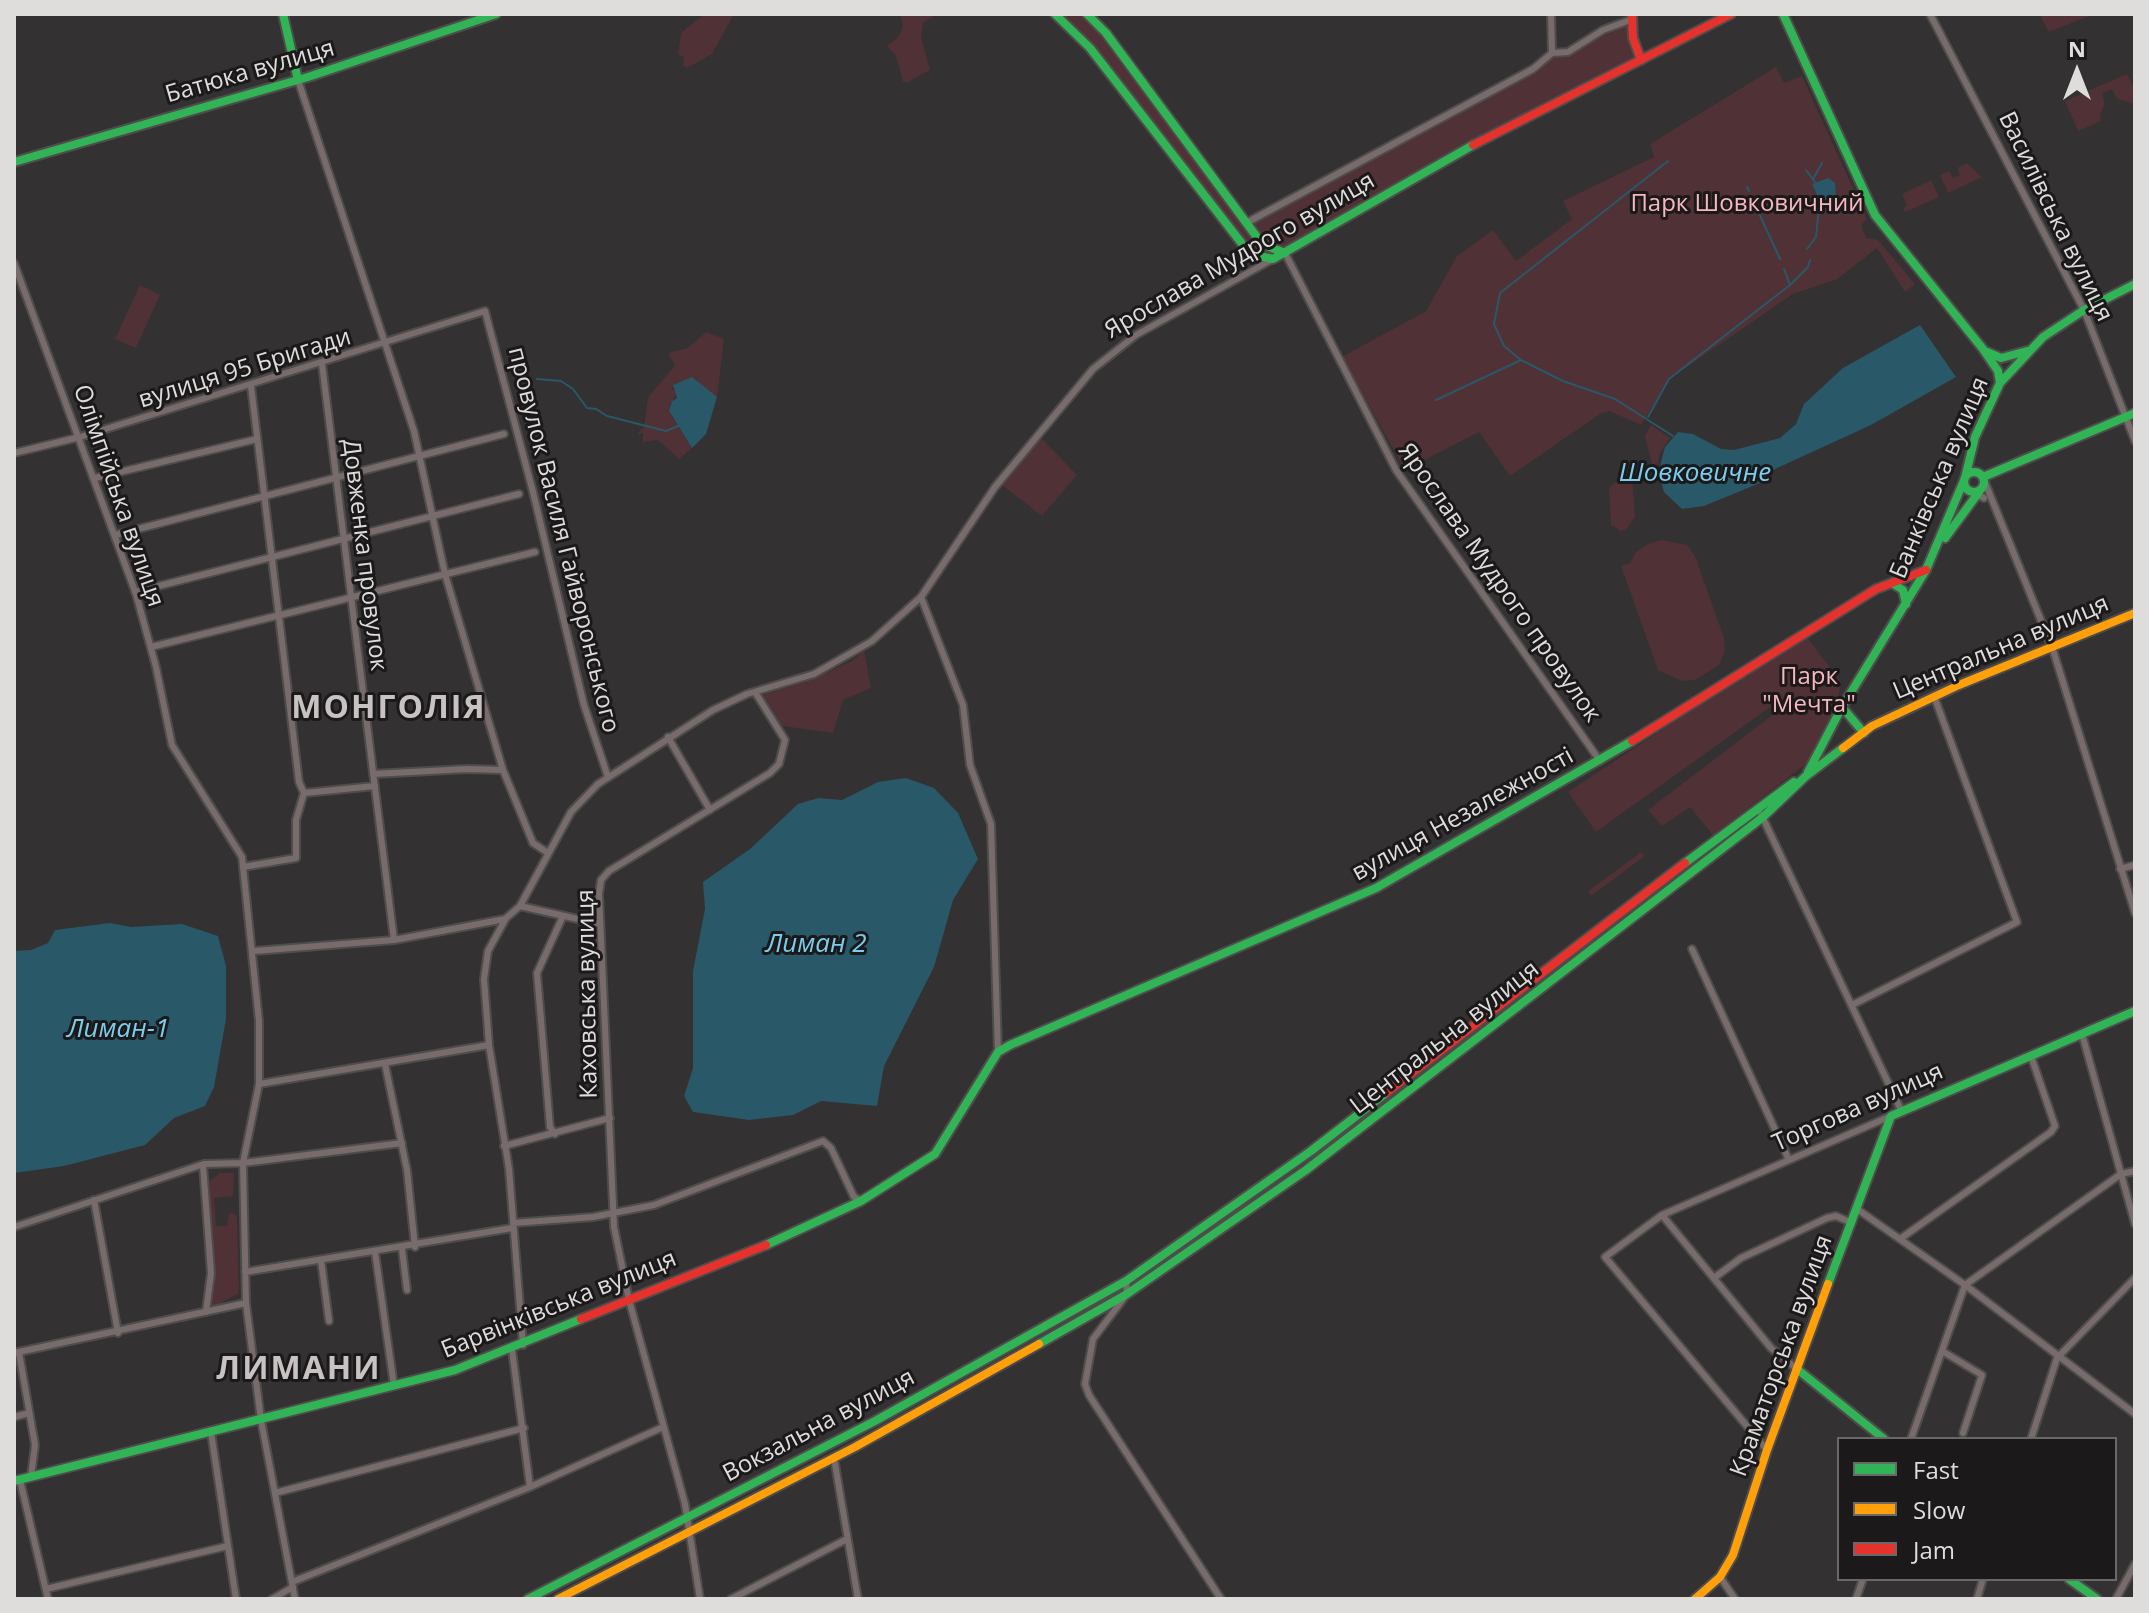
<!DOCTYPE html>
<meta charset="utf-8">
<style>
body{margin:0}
#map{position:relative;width:2149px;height:1613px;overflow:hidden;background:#333131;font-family:"Open Sans",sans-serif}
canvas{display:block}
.frame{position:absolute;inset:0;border:16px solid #dfdcdc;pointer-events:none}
.legend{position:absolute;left:1837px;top:1437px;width:280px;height:144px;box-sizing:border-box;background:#1b1919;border:2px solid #696767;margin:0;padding:10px 14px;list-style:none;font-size:24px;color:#dfdcdc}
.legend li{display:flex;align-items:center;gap:16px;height:40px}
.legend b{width:40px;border:2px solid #696767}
.north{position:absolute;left:2037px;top:32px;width:80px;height:80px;-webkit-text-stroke:6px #1b1919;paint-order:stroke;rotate:0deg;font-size:22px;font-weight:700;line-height:32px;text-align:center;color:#dfdcdc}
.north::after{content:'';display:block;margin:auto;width:28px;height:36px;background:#dfdcdc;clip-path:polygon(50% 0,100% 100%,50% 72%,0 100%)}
</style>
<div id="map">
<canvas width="2149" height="1613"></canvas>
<div class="frame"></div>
<ul class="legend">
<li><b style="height:10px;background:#30b455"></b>Fast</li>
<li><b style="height:10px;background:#ff9f0a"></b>Slow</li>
<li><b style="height:10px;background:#e5322d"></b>Jam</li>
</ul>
<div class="north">N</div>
</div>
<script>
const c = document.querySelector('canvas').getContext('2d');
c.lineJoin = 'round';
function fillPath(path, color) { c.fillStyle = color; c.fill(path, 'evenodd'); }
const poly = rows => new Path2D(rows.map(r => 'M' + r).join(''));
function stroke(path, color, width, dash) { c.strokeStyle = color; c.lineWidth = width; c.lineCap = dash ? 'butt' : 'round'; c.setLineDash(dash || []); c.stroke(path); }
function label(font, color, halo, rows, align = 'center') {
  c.font = font + ' "Open Sans",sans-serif'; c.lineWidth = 6; c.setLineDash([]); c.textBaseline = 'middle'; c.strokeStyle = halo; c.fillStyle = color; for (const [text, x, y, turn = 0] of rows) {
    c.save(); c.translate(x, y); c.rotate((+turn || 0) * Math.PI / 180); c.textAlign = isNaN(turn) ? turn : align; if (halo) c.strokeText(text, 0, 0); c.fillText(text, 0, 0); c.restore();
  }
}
const green = poly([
 [704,14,734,14,712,54,687,68,683,65,684,57,678,54,681,33],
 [900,14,934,16,923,23,921,37,930,70,908,82,903,82,896,56,887,46,899,36,903,26],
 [1060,14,1083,14,1104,34,1261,248,1258,256],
 [2039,14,2094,14,2049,32],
 [1630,23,1635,58,1630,62,1300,240,1286,246,1270,244,1250,224,1534,71,1553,57,1568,54],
 [1776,67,1784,83,1802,76,1867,219,1861,225,1866,238,1878,240,1915,284,1905,292,1877,248,1837,279,1793,294,1669,379,1641,425,1609,411,1600,414,1510,476,1479,432,1405,470,1342,357,1426,311,1457,256,1493,230,1516,261,1572,219,1563,201,1654,157,1650,144],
 [2127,74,2135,91,2135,104,2117,99,2112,89,2102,93,2105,104,2100,114,2101,121,2078,131,2065,101],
 [1967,163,1982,177,1948,193,1940,175,1949,171,1953,178,1960,175,1957,168],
 [1931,180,1939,197,1905,212,1903,208,1907,206,1902,194],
 [140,285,160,295,136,348,115,339],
 [706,332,724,339,717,397,702,388,696,379,687,379,672,388,677,394,670,404,672,417,692,448,679,459,658,440,643,442,643,433,636,435,644,427,648,397,675,366,668,353,688,348],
 [1651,425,1670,438,1660,453,1655,476,1645,436],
 [1038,440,1043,440,1077,475,1042,516,1002,485],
 [1632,477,1635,517,1626,530,1621,531,1611,525,1609,488,1620,478],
 [1661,540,1687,545,1695,556,1724,638,1725,651,1719,665,1695,680,1682,681,1658,670,1621,566,1630,563,1636,552,1648,544],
 [1805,635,1841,682,1836,714,1807,763,1713,835,1690,807,1662,826,1648,810,1783,707,1780,700,1596,832,1568,792],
 [864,651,871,688,843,700,833,733,782,726,763,695,808,681,852,661],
 [1641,852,1645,856,1591,896,1588,891],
 [220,1173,234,1173,233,1196,214,1198,216,1226,227,1226,229,1212,237,1215,239,1293,210,1309,215,1273,207,1183]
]);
const water = poly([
 [1828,178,1835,183,1836,197,1829,201,1819,200,1812,184],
 [1920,325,1956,377,1871,425,1775,469,1760,483,1704,506,1682,509,1664,492,1659,476,1661,462,1665,447,1678,432,1693,434,1721,449,1734,450,1780,438,1796,424,1804,404,1843,368],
 [692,377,717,397,706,434,692,448,669,411,672,401,677,398,673,385],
 [906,778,934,788,958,813,978,859,953,900,934,967,884,1066,877,1106,821,1101,793,1115,749,1120,693,1112,684,1096,693,1068,693,971,705,909,703,882,750,849,798,804,818,798,842,800,878,782],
 [110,923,131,927,182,924,218,936,226,966,226,1019,214,1087,205,1106,174,1118,145,1145,64,1166,14,1173,14,951,31,950,48,943,55,930]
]);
const stream = poly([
 [1806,170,1815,182],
 [1813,179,1822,163],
 [1747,187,1749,191],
 [1751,196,1780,259],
 [1807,249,1816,237,1820,198],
 [1784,269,1790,285],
 [1521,360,1504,346,1494,324,1500,293,1668,161],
 [537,379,561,381,573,389,587,408,596,409,607,416,666,431,678,426],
 [1436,400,1521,360,1563,381,1615,399,1673,436],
 [1648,417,1669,379,1790,285,1808,267,1810,260]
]);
const street = poly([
 [1551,14,1552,53],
 [1930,14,2084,310,2135,441],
 [298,80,414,431,445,574,503,770,533,843,548,853],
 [1246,223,1533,69,1552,53,1568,52,1603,30,1633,19],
 [1285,253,1396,470,1600,761],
 [14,263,136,594,156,667,172,745,242,857,259,1021,259,1084,243,1163,246,1303,261,1420,295,1599],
 [322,364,394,940],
 [14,453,80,437,485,311,533,492,584,705,608,777],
 [95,478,257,439],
 [1984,480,2053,650,2135,913],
 [1972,492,1984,498],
 [115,535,504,434],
 [135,592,519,494],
 [921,597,963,705,970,765,991,824,998,1052],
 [151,647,535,552],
 [668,737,710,810],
 [373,774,467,769,503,770],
 [304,793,375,786],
 [1761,814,1901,1110],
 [243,867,296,858,296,820,304,793,299,782,251,386],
 [2120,869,2135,865],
 [520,906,600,924],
 [505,920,488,951,484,979,489,1045,509,1169,523,1345],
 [1692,949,1789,1160],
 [254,951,394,940,505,919,520,906,571,812,598,784,713,710,747,694,814,674,872,641,921,597,995,487,1093,369,1136,335,1273,259],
 [1852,1005,2017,922,1934,696],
 [2082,1034,2135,1224],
 [385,1064,407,1170,415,1247],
 [259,1084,489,1045],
 [555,1134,550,1127,537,973,563,916],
 [504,1146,610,1118],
 [203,1165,211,1273,206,1312],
 [94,1200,118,1333],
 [1857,1209,1965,1285,2135,1414],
 [1662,1215,1771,1348,1797,1369],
 [513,1223,593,1217,654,1205,823,1141,831,1148,854,1197,860,1200],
 [14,1227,204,1164,243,1163,402,1143],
 [1900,1239,2051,1132,2055,1126,2031,1056],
 [402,1249,407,1290],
 [375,1252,394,1386],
 [321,1260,329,1321],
 [245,1272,512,1228],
 [1714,1278,1741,1258,1827,1218,1836,1216,1852,1223],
 [1126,1281,1127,1294,1093,1339,1085,1384,1089,1395,1221,1599],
 [512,1350,530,1487],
 [1942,1351,1982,1375,1963,1433],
 [19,1352,35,1445,31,1477],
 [14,1353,246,1303],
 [14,1417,29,1413],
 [211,1432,236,1599],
 [1911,1439,1965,1285,2121,1174,2135,1171],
 [2031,1439,2057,1358,2135,1278],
 [1767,1450,1605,1257,1662,1215,1891,1116],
 [834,1458,858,1599],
 [20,1480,48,1599],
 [275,1493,524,1428],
 [1720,1577,1735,1599],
 [292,1582,530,1487,663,1427],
 [46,1589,228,1546],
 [272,1599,293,1587],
 [700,1599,685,1504,629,1300,614,1227,599,894,601,880,609,871,770,773,779,764,785,740,755,692],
 [731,1599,847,1539],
 [1856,1599,1863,1579],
 [1977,1599,1983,1579],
 [2116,1599,2135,1564]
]);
const fast = poly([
 [283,14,298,80],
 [1055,14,1090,48,1250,254,1273,259,1473,145],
 [1087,14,1106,33,1262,244,1285,253],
 [1783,14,1875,215,1983,349,1998,371,2000,383],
 [14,162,308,77,496,14],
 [1987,352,2001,358,2027,351],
 '1964 482a10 10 0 1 1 20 0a10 10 0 1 1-20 0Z',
 [1983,477,2135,413],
 [1945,538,1979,492],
 [1892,583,1903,590,1906,604],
 [1842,707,1864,733],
 [1808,772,1842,707,1926,570,1965,478,1975,437,2000,383,2043,337,2084,310,2135,284],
 [1685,863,1794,782],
 [766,1245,861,1201,935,1154,998,1052,1010,1045,1376,888,1632,741],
 [1828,1284,1891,1116,2135,1011],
 [1039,1344,1127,1294,1306,1170,1763,817,1806,776,1843,748],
 [1797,1369,1884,1439],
 [14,1481,455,1370,581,1319],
 [2069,1579,2097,1599],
 [528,1599,875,1421,1126,1281,1311,1151,1386,1093]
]);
const slow = poly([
 [1843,748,1872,726,1959,685,2135,613],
 [558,1599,855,1447,1039,1344],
 [1695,1599,1720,1577,1733,1555,1767,1450,1828,1284]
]);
const jam = poly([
 [1632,14,1633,38,1641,60],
 [1473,145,1731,14],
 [1632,741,1876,589,1926,570],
 [1386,1093,1685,863],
 [581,1319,766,1245]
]);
const streetNames = [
 ["Батюка вулиця",250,72,-16],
 ["Василівська вулиця",2055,217,64],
 ["Ярослава Мудрого вулиця",1240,256,-30],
 ["вулиця 95 Бригади",245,369,-17],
 ["Банківська вулиця",1940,478,-67],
 ["Олімпійська вулиця",118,496,71],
 ["провулок Василя Гайворонського",563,540,76],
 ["Довженка провулок",364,555,83],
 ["Ярослава Мудрого провулок",1499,583,55],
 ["Центральна вулиця",2001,648,-23],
 ["вулиця Незалежності",1463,815,-29],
 ["Каховська вулиця",588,994,-91],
 ["Центральна вулиця",1445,1038,-38],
 ["Торгова вулиця",1858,1108,-24],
 ["Барвінківська вулиця",559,1305,-22],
 ["Краматорська вулиця",1782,1356,-70],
 ["Вокзальна вулиця",819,1426,-28]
];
const parkNames = [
 ["Парк Шовковичний",1747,204],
 ["Парк",1809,677],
 ["\"Мечта\"",1809,705]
];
const waterNames = [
 ["Шовковичне",1695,474],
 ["Лиман 2",816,945],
 ["Лиман-1",118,1030]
];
const districtNames = [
 ["МОНГОЛІЯ",389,709],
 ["ЛИМАНИ",299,1370]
];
fillPath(green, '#503135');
fillPath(water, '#295869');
stroke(stream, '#295869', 2);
stroke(street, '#4f4c4c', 10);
stroke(fast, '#4f4c4c', 12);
stroke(slow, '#4f4c4c', 12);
stroke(jam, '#4f4c4c', 12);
stroke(street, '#786b6c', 6);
stroke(fast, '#30b455', 8);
stroke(slow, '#ff9f0a', 8);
stroke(jam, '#e5322d', 8);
label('24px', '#dfdcdc', '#1b1919', streetNames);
label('24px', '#f6b7bf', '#1b1919', parkNames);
label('italic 26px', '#7aceed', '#1b1919', waterNames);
c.letterSpacing = '2px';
label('bold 32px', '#c8c2c3', '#1b1919', districtNames);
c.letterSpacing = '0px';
</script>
